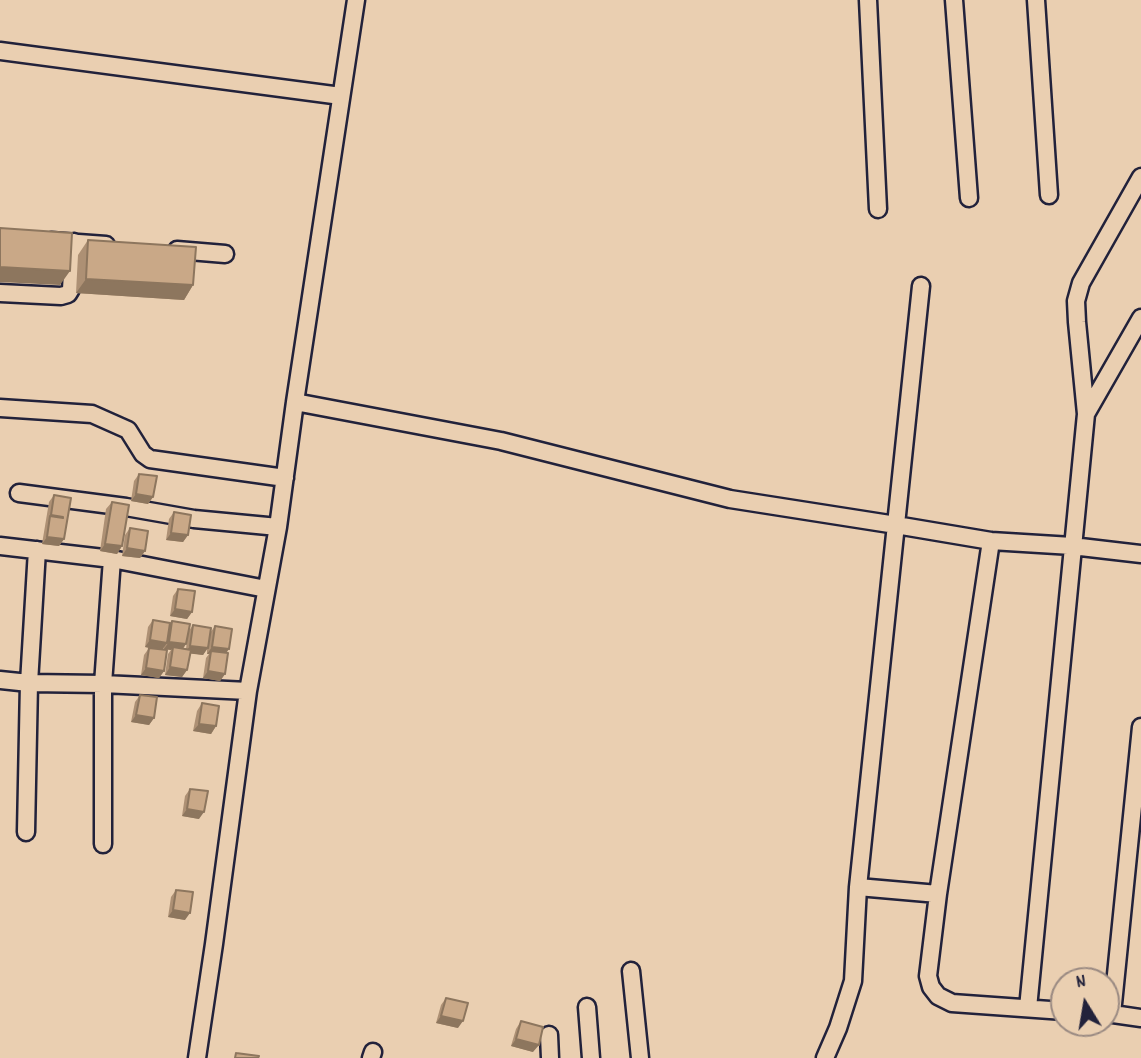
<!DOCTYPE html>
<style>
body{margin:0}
#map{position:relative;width:1141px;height:1058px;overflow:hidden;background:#eacfb1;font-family:Dekko,sans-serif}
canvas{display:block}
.north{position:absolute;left:1050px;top:967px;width:70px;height:70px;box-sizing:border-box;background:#eacfb1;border:2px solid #9a8a82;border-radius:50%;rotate:349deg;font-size:19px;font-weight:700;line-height:28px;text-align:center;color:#22223b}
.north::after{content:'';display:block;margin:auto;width:24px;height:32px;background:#22223b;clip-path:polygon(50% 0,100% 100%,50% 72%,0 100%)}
</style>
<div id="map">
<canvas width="1141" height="1058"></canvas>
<div class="north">N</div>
</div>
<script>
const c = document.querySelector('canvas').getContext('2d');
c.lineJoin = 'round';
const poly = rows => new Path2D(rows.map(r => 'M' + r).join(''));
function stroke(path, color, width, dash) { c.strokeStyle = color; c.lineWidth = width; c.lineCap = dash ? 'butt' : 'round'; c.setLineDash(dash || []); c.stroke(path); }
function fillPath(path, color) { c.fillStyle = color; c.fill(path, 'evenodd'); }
const minor = poly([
 [868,0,878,209],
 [954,0,969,198],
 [1036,0,1049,195],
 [0,51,341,96],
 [51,241,106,245],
 [177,250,225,254],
 [0,293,61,296,68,294,71,289,74,242],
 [295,402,501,441,730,499,896,525,991,541,1072,546,1141,554],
 [0,408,92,414,128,430,143,454,150,459,285,478],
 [1086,414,1141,318],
 [19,493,126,507,194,519,278,527],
 [991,541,938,894,928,976,931,987,938,996,952,1003,1064,1011],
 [0,546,112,559,266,589],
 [0,680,29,683,103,684,248,691],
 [26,832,29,683,37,550],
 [103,844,103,684,112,559],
 [858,887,938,894],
 [631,971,640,1058],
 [587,1007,591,1058],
 [1028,1008,1086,414,1077,322,1076,301,1081,283,1141,177],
 [1106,1013,1141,1018],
 [1112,1014,1141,727],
 [549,1035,550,1058],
 [197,1058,214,944,248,691,278,527,295,402,356,0],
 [371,1058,373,1052],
 [825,1058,838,1028,853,981,858,887,921,286]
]);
const wall = poly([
 [88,240,193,285,184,300,76,293,78,255],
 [139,474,153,497,148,504,131,501,134,481],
 [54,495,64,539,59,546,42,544,49,502],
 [112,502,122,546,117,554,100,551,106,509],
 [174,512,188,535,183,542,166,540,169,519],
 [130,528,145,551,140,558,122,556,125,535],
 [178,589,192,612,187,619,170,616,173,596],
 [153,620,170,625,172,621,186,644,183,649,186,649,188,632,193,625,210,633,215,626,226,653,225,674,220,681,203,678,206,658,209,654,207,654,207,648,203,655,190,653,187,670,182,677,165,675,168,654,171,650,164,649,164,647,163,650,164,671,159,678,141,675,144,655,149,648,145,647,148,627],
 [140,695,154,718,149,725,131,722,135,702],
 [202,703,216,726,211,734,193,731,197,711],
 [190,789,199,819,182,816,185,796],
 [176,890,185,920,168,917,171,897],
 [446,998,458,1028,436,1023,441,1005],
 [521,1021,533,1052,511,1046,516,1029]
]);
const shadedWall = poly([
 [0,267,70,271,60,285,0,282],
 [86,279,193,285,184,300,76,293],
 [136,494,153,497,148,504,131,501],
 [171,533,188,535,183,542,166,540],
 [47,537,64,539,59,546,42,544],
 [105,544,122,546,117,554,100,551],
 [127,548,145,551,140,558,122,556],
 [175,609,192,612,187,619,170,616],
 [150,640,167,643,162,650,145,647],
 [169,642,186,644,181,651,173,647,171,650,164,649],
 [190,646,208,648,203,655,185,653],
 [212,647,229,649,224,656,211,651,209,654,207,654],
 [170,667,187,670,182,677,165,675],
 [146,668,164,671,159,678,141,675],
 [208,671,225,674,220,681,203,678],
 [136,715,154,718,149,725,131,722],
 [199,724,216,726,211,734,193,731],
 [187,809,204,812,199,819,182,816],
 [173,910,190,913,185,920,168,917],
 [441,1016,463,1021,458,1028,436,1023],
 [516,1039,539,1045,533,1052,511,1046]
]);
const building = poly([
 [0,228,72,233,70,271,0,267,0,228],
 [88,240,196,247,193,285,86,279,88,240],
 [139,474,157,476,153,497,136,494,139,474],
 [54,495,71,498,64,539,47,537,50,516,63,518,63,517,51,515,54,495],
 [112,502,129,505,122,546,105,544,112,502],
 [174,512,191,515,188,535,171,533,174,512],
 [130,528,148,531,145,551,127,548,130,528],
 [178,589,195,591,192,612,175,609,178,589],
 [153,620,170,623,167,643,150,640,153,620],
 [172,621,190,624,186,644,169,642,172,621],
 [193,625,211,628,208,648,190,646,193,625],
 [215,626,232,629,229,649,212,647,215,626],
 [173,647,191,650,187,670,170,667,173,647],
 [149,648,167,650,164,671,146,668,149,648],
 [211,651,228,653,225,674,208,671,211,651],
 [140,695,157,697,154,718,136,715,140,695],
 [202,703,219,706,216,726,199,724,202,703],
 [190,789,208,791,204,812,187,809,190,789],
 [176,890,193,892,190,913,173,910,176,890],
 [446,998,468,1003,463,1021,441,1016,446,998],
 [521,1021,543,1027,539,1045,516,1039,521,1021],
 [236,1053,259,1056,258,1058,235,1058,236,1053]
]);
stroke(minor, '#22223b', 21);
stroke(minor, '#eacfb1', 16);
fillPath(wall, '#ad9074');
fillPath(shadedWall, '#8d765e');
fillPath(building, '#c9a887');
stroke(building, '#8d765e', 2);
</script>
